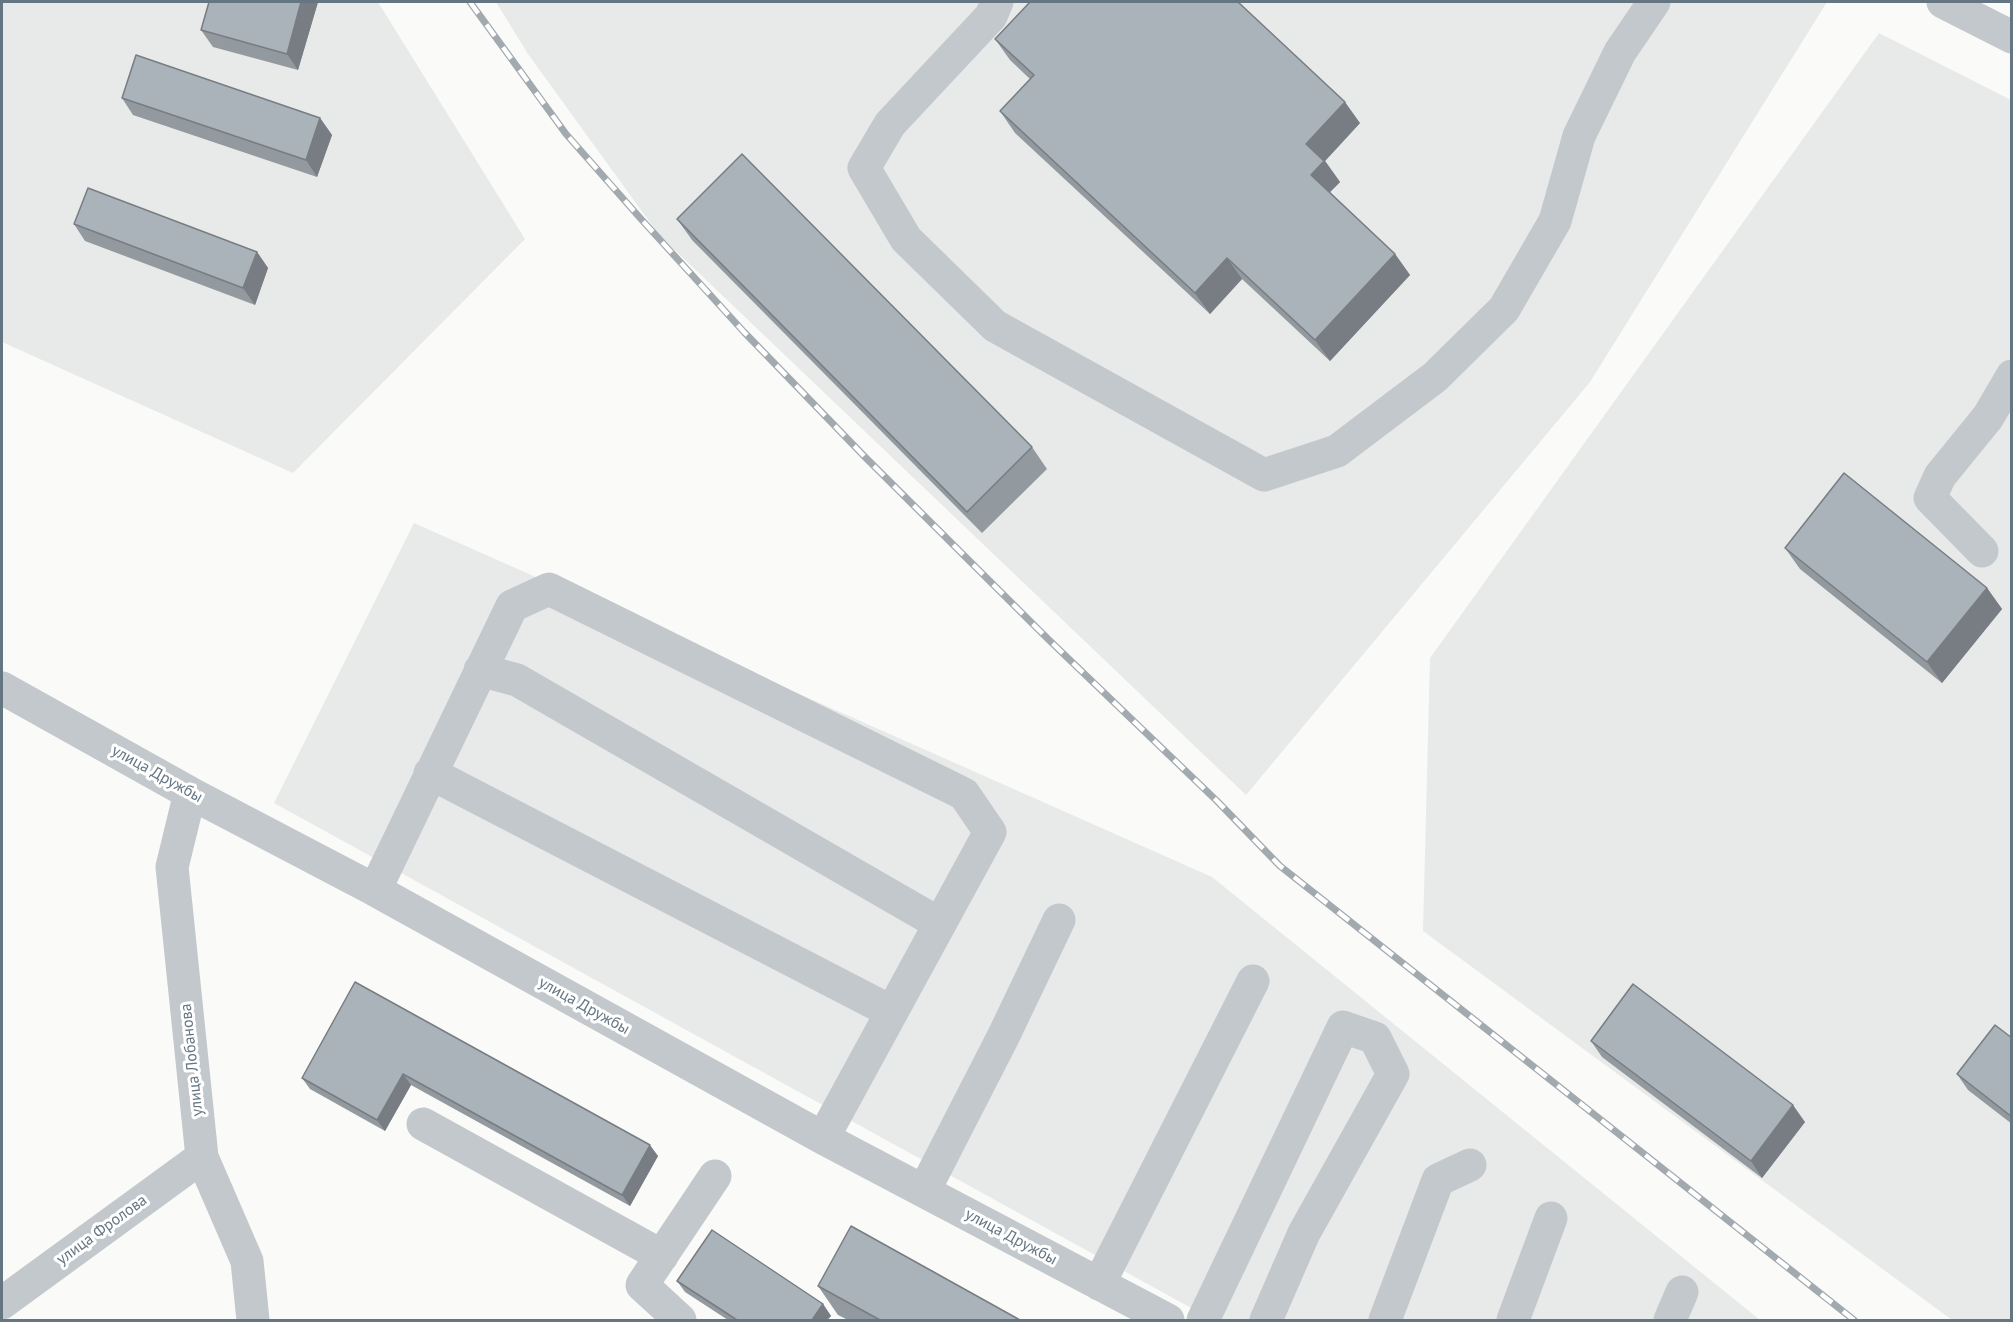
<!DOCTYPE html>
<meta charset="utf-8">
<style>
body{margin:0}
#map{position:relative;width:2013px;height:1322px;overflow:hidden;background:#fafaf8;font-family:"PT Sans",sans-serif}
canvas{display:block}
.frame{position:absolute;inset:0;border:3px solid #657683;pointer-events:none}
</style>
<div id="map">
<canvas width="2013" height="1322"></canvas>
<div class="frame"></div>
</div>
<script>
const c = document.querySelector('canvas').getContext('2d');
c.lineJoin = 'round';
function fillPath(path, color) { c.fillStyle = color; c.fill(path, 'evenodd'); }
const poly = rows => new Path2D(rows.map(r => 'M' + r).join(''));
function stroke(path, color, width, dash) { c.strokeStyle = color; c.lineWidth = width; c.lineCap = dash ? 'butt' : 'round'; c.setLineDash(dash || []); c.stroke(path); }
function label(font, color, halo, rows, align = 'center') {
  c.font = font + ' "PT Sans",sans-serif'; c.lineWidth = 6; c.setLineDash([]); c.textBaseline = 'middle'; c.strokeStyle = halo; c.fillStyle = color; for (const [text, x, y, turn = 0] of rows) {
    c.save(); c.translate(x, y); c.rotate((+turn || 0) * Math.PI / 180); c.textAlign = isNaN(turn) ? turn : align; if (halo) c.strokeText(text, 0, 0); c.fillText(text, 0, 0); c.restore();
  }
}
const built = poly([
 [2,2,378,2,525,239,293,473,2,342],
 [496,2,1827,2,1590,382,1246,795,659,235,528,54],
 [1879,33,2011,100,2011,1320,1952,1320,1423,931,1430,658],
 [414,523,1212,877,1760,1320,1213,1320,274,803]
]);
const minor = poly([
 [997,2,991,16,890,124,864,168,906,239,995,326,1264,475,1337,451,1435,377,1504,309,1555,221,1579,136,1620,52,1654,2],
 [1943,2,2012,37],
 [1982,551,1930,498,1940,476,1988,417,2012,376],
 [480,670,517,680,940,924],
 [2,688,190,793,375,890,823,1138,1168,1320],
 [430,773,892,1012],
 [190,793,172,867,202,1157,247,1261,253,1320],
 [375,890,512,606,549,589,964,794,990,832,823,1138],
 [423,1124,662,1256],
 [924,1191,1003,1037,1059,920],
 [1099,1284,1253,981],
 [2,1303,202,1157],
 [680,1320,642,1285,715,1176],
 [1203,1320,1343,1027,1375,1038,1393,1074,1304,1233,1266,1320],
 [1385,1320,1438,1180,1470,1165],
 [1513,1320,1551,1218],
 [1670,1320,1682,1292]
]);
const rail = poly([
 [470,2,566,134,641,219,744,332,865,457,1049,640,1217,801,1280,866,1854,1320]
]);
const wall = poly([
 [318,2,298,70,213,47,201,30],
 [995,39,1360,123,1325,161,1340,182,1330,192,1395,254,1410,275,1330,361,1242,279,1210,314,1015,133,1000,111,1030,79,1010,60],
 [122,98,320,118,332,135,317,177,133,115],
 [677,219,1032,447,1047,469,982,533,692,240],
 [74,224,257,252,268,268,255,305,85,241],
 [1785,548,1987,588,2002,609,1942,683,1800,569],
 [355,982,658,1156,630,1206,411,1085,385,1131,310,1089,302,1078],
 [2012,1038,2012,1124,1968,1090,1957,1074],
 [1591,1041,1805,1122,1762,1178,1602,1057],
 [677,1281,823,1304,831,1316,827,1320,728,1320,685,1292],
 [818,1286,1020,1320,848,1320,838,1315]
]);
const shadedWall = poly([
 [301,2,318,2,298,70,287,54],
 [1345,102,1360,123,1325,161,1340,182,1326,196,1311,175,1306,144],
 [320,118,332,135,317,177,306,160],
 [257,252,268,268,255,305,243,288],
 [1395,254,1410,275,1330,361,1315,340],
 [1227,258,1242,279,1210,314,1195,293],
 [1987,588,2002,609,1942,683,1927,662],
 [403,1074,411,1085,385,1131,377,1120],
 [1793,1105,1805,1122,1762,1178,1751,1161],
 [650,1145,658,1156,630,1206,622,1195],
 [823,1304,831,1316,827,1320,812,1320]
]);
const building = poly([
 [209,2,301,2,287,54,201,30,209,2],
 [1030,2,1238,2,1345,102,1306,144,1324,161,1311,175,1395,254,1315,340,1227,258,1195,293,1000,111,1034,75,995,39,1030,2],
 [136,55,320,118,306,160,122,98,136,55],
 [742,154,1032,447,967,512,677,219,742,154],
 [88,188,257,252,243,288,74,224,88,188],
 [1844,473,1987,588,1927,662,1785,548,1844,473],
 [355,982,650,1145,622,1195,403,1074,377,1120,302,1078,355,982],
 [1633,984,1793,1105,1751,1161,1591,1041,1633,984],
 [1995,1025,2012,1038,2012,1117,1957,1074,1995,1025],
 [851,1226,1020,1320,880,1320,818,1286,851,1226],
 [712,1230,823,1304,812,1320,737,1320,677,1281,712,1230]
]);
const streetNames = [
 ["улица Дружбы",157,774,29],
 ["улица Дружбы",584,1006,29],
 ["улица Лобанова",192,1060,-96],
 ["улица Фролова",102,1230,-36],
 ["улица Дружбы",1011,1237,28]
];
fillPath(built, '#e8e9e9');
stroke(minor, '#c3c8cc', 33);
stroke(rail, '#a2aab0', 7);
stroke(rail, '#fff', 4.5, [14]);
fillPath(wall, '#929a9f');
fillPath(shadedWall, '#777d82');
fillPath(building, '#aab3b9');
stroke(building, '#777d82', 1.5);
label('16px', '#657683', '#fff', streetNames);
</script>
